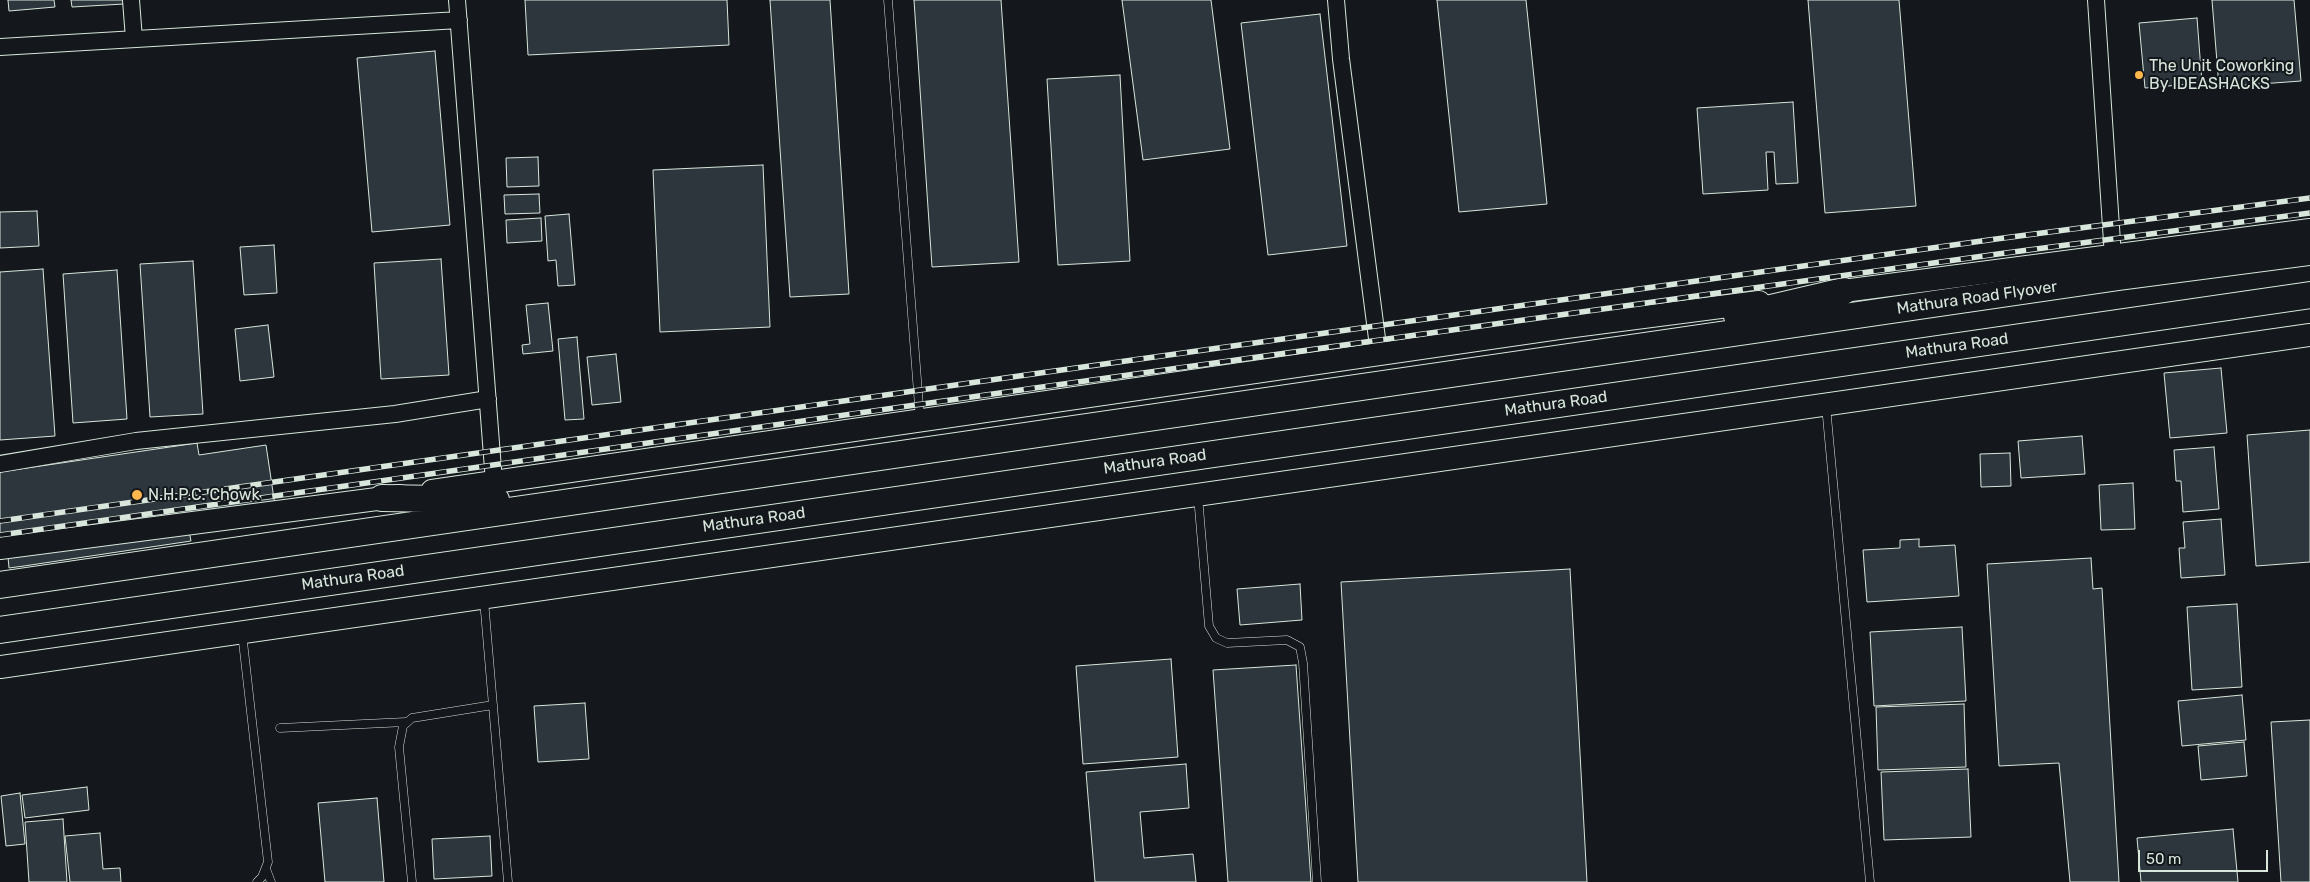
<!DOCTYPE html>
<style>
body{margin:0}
#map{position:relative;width:2310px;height:882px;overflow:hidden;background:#14181c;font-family:Rubik,sans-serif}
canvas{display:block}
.scale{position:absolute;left:2138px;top:850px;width:130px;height:22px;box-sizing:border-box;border:2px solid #d8e6dc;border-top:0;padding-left:6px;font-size:15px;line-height:18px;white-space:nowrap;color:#d8e6dc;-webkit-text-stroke:4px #14181c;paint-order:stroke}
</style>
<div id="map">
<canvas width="2310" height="882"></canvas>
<div class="scale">50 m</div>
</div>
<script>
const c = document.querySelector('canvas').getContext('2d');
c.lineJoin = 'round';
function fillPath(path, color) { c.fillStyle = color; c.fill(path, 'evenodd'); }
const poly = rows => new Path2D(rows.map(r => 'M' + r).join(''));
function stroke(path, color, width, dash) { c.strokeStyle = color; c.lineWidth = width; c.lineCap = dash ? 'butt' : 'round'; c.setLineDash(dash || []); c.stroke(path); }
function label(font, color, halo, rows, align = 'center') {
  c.font = font + ' Rubik,sans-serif'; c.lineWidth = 4; c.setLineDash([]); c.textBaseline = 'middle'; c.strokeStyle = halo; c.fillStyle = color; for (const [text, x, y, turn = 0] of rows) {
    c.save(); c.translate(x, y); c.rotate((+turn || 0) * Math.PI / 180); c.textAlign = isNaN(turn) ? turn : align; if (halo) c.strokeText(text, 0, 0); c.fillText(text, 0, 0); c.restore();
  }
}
const building = poly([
 [8,0,54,0,55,7,9,11,8,0],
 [71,0,123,0,124,4,72,7,71,0],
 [525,0,727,0,729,45,528,55,525,0],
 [770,0,830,0,849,294,790,297,770,0],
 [914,0,1001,0,1019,262,932,267,914,0],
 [1122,0,1211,0,1230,149,1143,160,1122,0],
 [1437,0,1526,0,1547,204,1459,212,1437,0],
 [1808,0,1899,0,1916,206,1825,213,1808,0],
 [2212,0,2294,0,2301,81,2219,87,2212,0],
 [1320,14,1347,246,1268,255,1241,23,1320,14],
 [2197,18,2202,83,2145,88,2139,23,2197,18],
 [435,51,450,225,372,232,357,58,435,51],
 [1120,75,1130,261,1058,265,1047,79,1120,75],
 [1793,102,1798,183,1776,184,1774,152,1766,152,1768,190,1703,194,1697,108,1793,102],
 [538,157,539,186,507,187,506,158,538,157],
 [763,165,770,327,660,332,653,170,763,165],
 [539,194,540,213,505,214,504,195,539,194],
 [37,211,39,246,0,248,0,212,37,211],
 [569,214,575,285,558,286,556,260,548,261,545,216,569,214],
 [541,218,542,241,507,243,506,220,541,218],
 [274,245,277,293,244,295,240,247,274,245],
 [441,259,449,375,381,379,374,263,441,259],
 [193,261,203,414,150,417,140,264,193,261],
 [43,269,55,436,0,440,0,272,43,269],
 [117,270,127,419,73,423,63,274,117,270],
 [548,303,553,351,523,354,522,345,530,344,526,305,548,303],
 [268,325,274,377,240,381,235,329,268,325],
 [577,337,584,419,565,420,558,339,577,337],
 [616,354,621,402,592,405,587,357,616,354],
 [2221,368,2227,433,2170,438,2164,373,2221,368],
 [2310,430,2310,562,2256,566,2247,435,2310,430],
 [2082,436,2085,474,2021,478,2018,441,2082,436],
 [197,443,199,455,266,445,277,519,189,531,191,541,24,566,9,568,8,557,0,558,0,472,197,443],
 [2214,447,2219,509,2183,512,2181,481,2176,481,2174,450,2214,447],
 [2010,453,2011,486,1981,487,1980,454,2010,453],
 [2133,483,2135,529,2101,530,2099,485,2133,483],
 [2221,519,2225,575,2181,578,2179,548,2185,548,2183,522,2221,519],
 [1919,539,1919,547,1955,545,1959,596,1867,602,1863,550,1900,548,1900,540,1919,539],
 [2091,558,2093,589,2102,588,2119,882,2070,882,2059,763,1999,766,1987,564,2091,558],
 [1570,569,1587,882,1358,882,1341,582,1570,569],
 [1300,584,1302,620,1240,625,1237,589,1300,584],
 [2237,604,2242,687,2192,690,2187,607,2237,604],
 [1962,627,1966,701,1874,706,1870,632,1962,627],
 [1171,659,1178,757,1083,764,1076,666,1171,659],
 [1296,665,1311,882,1228,882,1213,670,1296,665],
 [2242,695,2246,740,2182,746,2178,701,2242,695],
 [585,703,589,759,538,762,534,706,585,703],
 [1964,704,1966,767,1878,770,1876,707,1964,704],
 [2310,720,2310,882,2281,882,2271,722,2310,720],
 [2244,742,2247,776,2201,780,2198,746,2244,742],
 [1186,764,1189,808,1140,812,1144,858,1193,854,1196,882,1095,882,1086,772,1186,764],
 [1968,769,1971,837,1884,840,1881,772,1968,769],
 [87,787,89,810,25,818,22,795,87,787],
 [20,793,25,844,6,846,1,796,20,793],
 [377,798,384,882,325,882,318,803,377,798],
 [63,819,67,882,29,882,25,822,63,819],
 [2233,829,2238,882,2141,882,2137,838,2233,829],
 [100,833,103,869,120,868,121,882,70,882,65,836,100,833],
 [490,836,492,876,434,879,432,839,490,836]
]);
const service = poly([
 [888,0,920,419],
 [1826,406,1870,882],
 [1198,496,1209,626,1216,638,1227,643,1287,640,1300,647,1303,663,1317,882],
 [484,600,508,882],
 [242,633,268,862,262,877,257,882],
 [280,728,406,722],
 [266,869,271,882],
 [412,882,399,747,403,726,412,718,493,705]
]);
const minor = poly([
 [131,0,134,39],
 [457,0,494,482],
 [1336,0,1341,59,1379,354],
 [2096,0,2113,257],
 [0,47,459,20],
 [0,464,136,441,395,414,488,399]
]);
const secondary = poly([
 [1828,293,2310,230],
 [432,491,1566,327,1759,302],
 [0,548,400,496],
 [0,667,2310,335]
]);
const trunk = poly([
 [1737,316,1844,291],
 [382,498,496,500],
 [0,585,2119,277,2310,252],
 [0,630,2310,295]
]);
const rail = poly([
 [0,521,1033,374,1996,239,2310,198],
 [0,535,1035,388,1998,254,2310,213]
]);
const markers = [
 [2139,75,5,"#ffb74d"],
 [137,495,6,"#ffb74d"]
];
const poiNames = [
 ["The Unit Coworking",2149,66],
 ["By IDEASHACKS",2149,84],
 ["N.H.P.C. Chowk",148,495]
];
const streetNames = [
 ["Mathura Road Flyover",1977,298,-8],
 ["Mathura Road",1957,346,-8],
 ["Mathura Road",1556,404,-8],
 ["Mathura Road",1155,462,-8],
 ["Mathura Road",754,520,-8],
 ["Mathura Road",353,578,-8]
];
fillPath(building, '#2c363c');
stroke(building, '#d8e6dc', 1);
stroke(service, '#d8e6dc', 9);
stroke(minor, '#d8e6dc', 18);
stroke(secondary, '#d8e6dc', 24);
stroke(trunk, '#d8e6dc', 28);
stroke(service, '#14181c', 8);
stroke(minor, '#14181c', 16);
stroke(secondary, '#14181c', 22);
stroke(trunk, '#14181c', 26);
stroke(rail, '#d8e6dc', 5.5);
stroke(rail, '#14181c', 4, [11]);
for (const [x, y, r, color] of markers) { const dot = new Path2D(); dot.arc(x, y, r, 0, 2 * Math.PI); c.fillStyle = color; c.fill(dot); stroke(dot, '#14181c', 2); }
label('16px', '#d8e6dc', '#14181c', poiNames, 'left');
label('16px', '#d8e6dc', '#14181c', streetNames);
</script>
